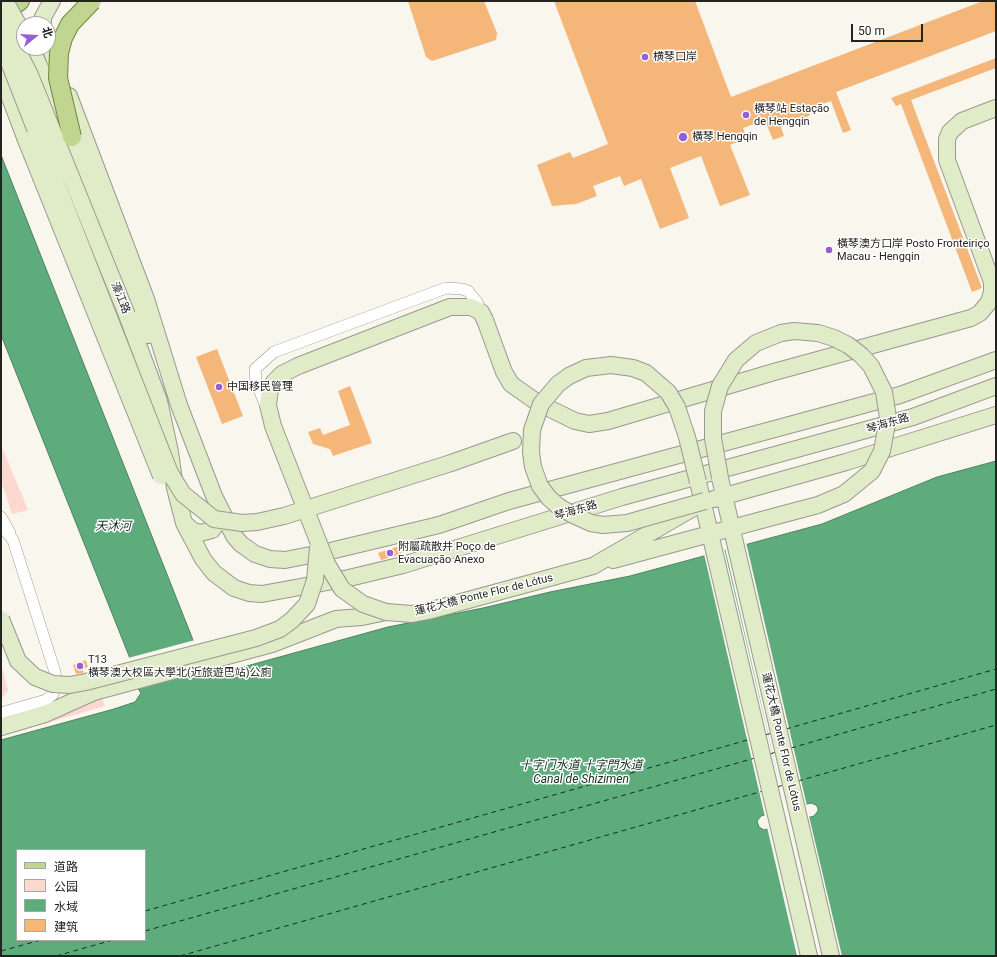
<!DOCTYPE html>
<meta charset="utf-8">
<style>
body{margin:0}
#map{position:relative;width:997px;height:957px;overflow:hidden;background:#f8f6ed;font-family:Roboto,"Noto Sans SC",sans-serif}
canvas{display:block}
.frame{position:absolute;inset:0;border:2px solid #242320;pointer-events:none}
.legend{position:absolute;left:16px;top:849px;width:130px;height:92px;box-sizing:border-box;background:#fff;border:1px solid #a7a7a6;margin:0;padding:5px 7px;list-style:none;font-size:12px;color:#242320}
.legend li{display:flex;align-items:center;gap:8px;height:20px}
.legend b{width:20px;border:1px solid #a7a7a6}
.north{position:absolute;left:16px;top:16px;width:40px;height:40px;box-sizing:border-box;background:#fff;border:1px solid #a7a7a6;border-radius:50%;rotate:72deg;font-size:11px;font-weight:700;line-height:16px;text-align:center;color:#242320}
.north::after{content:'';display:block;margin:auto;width:14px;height:18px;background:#975ed6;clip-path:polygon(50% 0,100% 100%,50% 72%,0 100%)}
.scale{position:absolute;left:851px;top:24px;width:72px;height:18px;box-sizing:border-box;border:2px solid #242320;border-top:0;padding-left:5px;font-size:12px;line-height:14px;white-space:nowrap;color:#242320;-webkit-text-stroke:3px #fff;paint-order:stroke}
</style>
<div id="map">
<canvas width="997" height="957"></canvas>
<div class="frame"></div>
<ul class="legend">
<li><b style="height:5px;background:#c0d690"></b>道路</li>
<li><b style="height:11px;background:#fbd8d0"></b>公园</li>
<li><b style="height:11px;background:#5eac7c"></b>水域</li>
<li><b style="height:11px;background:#f5b679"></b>建筑</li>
</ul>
<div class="north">北</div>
<div class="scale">50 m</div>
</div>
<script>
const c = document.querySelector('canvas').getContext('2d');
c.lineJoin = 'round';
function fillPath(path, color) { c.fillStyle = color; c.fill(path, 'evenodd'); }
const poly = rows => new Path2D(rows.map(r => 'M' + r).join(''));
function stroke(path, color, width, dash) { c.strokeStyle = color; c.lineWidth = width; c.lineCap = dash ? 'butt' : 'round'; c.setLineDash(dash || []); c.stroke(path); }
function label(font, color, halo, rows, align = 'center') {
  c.font = font + ' Roboto,"Noto Sans SC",sans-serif'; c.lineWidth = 3; c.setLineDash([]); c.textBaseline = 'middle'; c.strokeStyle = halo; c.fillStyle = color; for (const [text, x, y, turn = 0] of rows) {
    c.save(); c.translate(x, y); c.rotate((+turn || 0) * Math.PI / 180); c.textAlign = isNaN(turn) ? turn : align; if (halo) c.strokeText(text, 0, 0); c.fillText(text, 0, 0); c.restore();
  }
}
const green = poly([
 [1,445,28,510,12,514,1,481],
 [1,663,8,690,1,700],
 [94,678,105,706,1,736,1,728,72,696,72,686]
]);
const water = poly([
 [1,155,195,645,215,667,225,670,236,669,388,627,483,608,550,592,630,576,822,524,937,477,996,461,996,956,1,956,1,740,114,709,135,702,141,693,132,680,135,671,1,335,1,155],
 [811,803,816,805,818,808,818,811,814,816,764,830,759,827,757,821,761,816,811,803],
 [17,850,145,850,145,940,17,940,17,850]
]);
const pier = poly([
 [746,542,807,806,765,817,704,554,724,548,781,789,725,548],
 [195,640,202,653,133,671,128,658],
 [809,816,842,956,797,956,767,827]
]);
const ferry = poly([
 [786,729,996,669],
 [765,735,772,733],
 [791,748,996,689],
 [770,754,776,752],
 [798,781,996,725],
 [777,787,784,785],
 [145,911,751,739],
 [145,931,755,758],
 [1,951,41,940],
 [56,956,113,940],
 [180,956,763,791]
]);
const building = poly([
 [408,1,484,1,497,33,496,40,432,61,426,57],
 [554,1,695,1,731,97,983,1,996,1,996,31,836,92,851,130,843,133,831,101,814,107,809,116,781,127,784,136,773,140,765,120,743,128,747,138,730,145,750,195,720,206,701,156,670,168,689,218,660,229,641,179,624,186,620,176,593,186,597,196,576,204,552,206,537,165,570,152,573,158,608,144],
 [996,58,996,68,911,100,982,288,972,292,901,104,896,106,891,98],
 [217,349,243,416,222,424,196,357],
 [350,386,372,443,333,456,330,449,313,444,308,432,320,428,323,435,350,425,338,391],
 [399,546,402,554,381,560,378,553],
 [86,660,88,667,82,669,84,673,76,674,73,665]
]);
const minor = poly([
 [1,517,10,533],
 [1,528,5,530,13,540,55,672,56,685,53,694,46,700,1,713]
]);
const secondary = poly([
 [43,24,43,17,52,1],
 [48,42,58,68],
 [31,48,72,137,148,335],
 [1,74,26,140],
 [69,96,146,299,179,405,214,496,234,536,241,544,255,554,270,559,285,560,326,552,439,525,509,501,900,395,996,360],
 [127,315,159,401,170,452,175,488,184,523,193,531,200,533,212,530,217,523,217,508],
 [485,320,504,372,511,384,538,403,575,421,589,424,608,421,774,372,971,318,980,313,989,302,992,292,992,282,947,160,947,139,950,132,962,121,996,108],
 [451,463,513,441],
 [720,478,831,956],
 [698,482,809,956],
 [714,499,846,462,996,415],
 [184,523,203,559,214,573,234,588,249,593,262,594,349,578,403,565,622,497,913,417,996,386],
 [613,560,784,514],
 [593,566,693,508],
 [1,727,45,714,94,692,272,644,336,619,362,617,386,612]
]);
const primary = poly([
 [10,8,20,1]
]);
const minorBridge = poly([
 [267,409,256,382,255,369,274,352,446,288,462,289,468,291,477,302,481,312]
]);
const secondaryBridge = poly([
 [5,1,24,35],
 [1,19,30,75,127,315],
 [1,42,170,473,183,494,214,519,242,523,257,522,284,516,451,463],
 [26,140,161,476],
 [485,320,481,312,471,307,450,307,298,366,282,374,274,382,270,389,268,405,273,426,327,564,342,589,363,604,386,612,412,614,428,611,593,566],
 [720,478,713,438,713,411,720,386,736,360,756,343,781,333,794,331,818,333,834,338,848,345,861,355,871,366,884,392,888,418,882,451,872,471,844,494,818,505,784,514],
 [698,482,687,437,677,407,668,392,646,373,633,368,611,365,586,368,569,376,558,384,541,404,532,430,531,452,533,467,540,486,549,498,558,506,573,515,591,523,603,525,627,523,705,501],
 [1,619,18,661,35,677,53,684,70,685,86,682,256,638,280,629,292,620,307,604,315,580,318,547]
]);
const primaryBridge = poly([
 [72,137,58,78,59,53,63,38,70,24,92,1]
]);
const markers = [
 [645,57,4,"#975ed6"],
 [746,115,4,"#975ed6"],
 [683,137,5,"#975ed6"],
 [829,250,4,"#975ed6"],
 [219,387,4,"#975ed6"],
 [390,553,4,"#975ed6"],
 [80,666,4,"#975ed6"]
];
const poiNames = [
 ["横琴口岸",653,57],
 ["橫琴站 Estação",754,109],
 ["de Hengqin",754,122],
 ["橫琴 Hengqin",692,137],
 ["橫琴澳方口岸 Posto Fronteiriço",837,244],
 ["Macau - Hengqin",837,257],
 ["中国移民管理",227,387],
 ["附屬疏散井 Poço de",398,547],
 ["Evacuação Anexo",398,560],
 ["T13",88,660],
 ["橫琴澳大校區大學北(近旅遊巴站)公廁",88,673]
];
const streetNames = [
 ["濠江路",120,298,68],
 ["琴海东路",888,424,-17],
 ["琴海东路",576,511,-16],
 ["蓮花大橋 Ponte Flor de Lótus",484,595,-14],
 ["蓮花大橋 Ponte Flor de Lótus",781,742,77]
];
const waterNames = [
 ["天沐河",113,527],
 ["十字门水道 十字門水道",581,766],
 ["Canal de Shizimen",581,780]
];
fillPath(green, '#fbd8d0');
fillPath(water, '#5eac7c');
stroke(water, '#4d8360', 1);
fillPath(pier, '#f8f6ed');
stroke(ferry, '#10321e', 1, [5, 4]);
fillPath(building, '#f5b679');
stroke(minor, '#9a9890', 12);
stroke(secondary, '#9a9890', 18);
stroke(primary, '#6e8639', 20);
stroke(minor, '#fff', 11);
stroke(secondary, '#e0ebc8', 16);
stroke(primary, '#c0d690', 18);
stroke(minorBridge, '#9a9890', 12, []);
stroke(secondaryBridge, '#9a9890', 18, []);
stroke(primaryBridge, '#6e8639', 20, []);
stroke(minorBridge, '#fff', 11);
stroke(secondaryBridge, '#e0ebc8', 16);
stroke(primaryBridge, '#c0d690', 18);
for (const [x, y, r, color] of markers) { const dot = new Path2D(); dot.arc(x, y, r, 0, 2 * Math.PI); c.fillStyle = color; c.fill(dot); stroke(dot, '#fff', 1.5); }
label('11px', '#242320', '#fff', poiNames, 'left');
label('11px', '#242320', '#fff', streetNames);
label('italic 12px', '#10321e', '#fff', waterNames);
</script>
